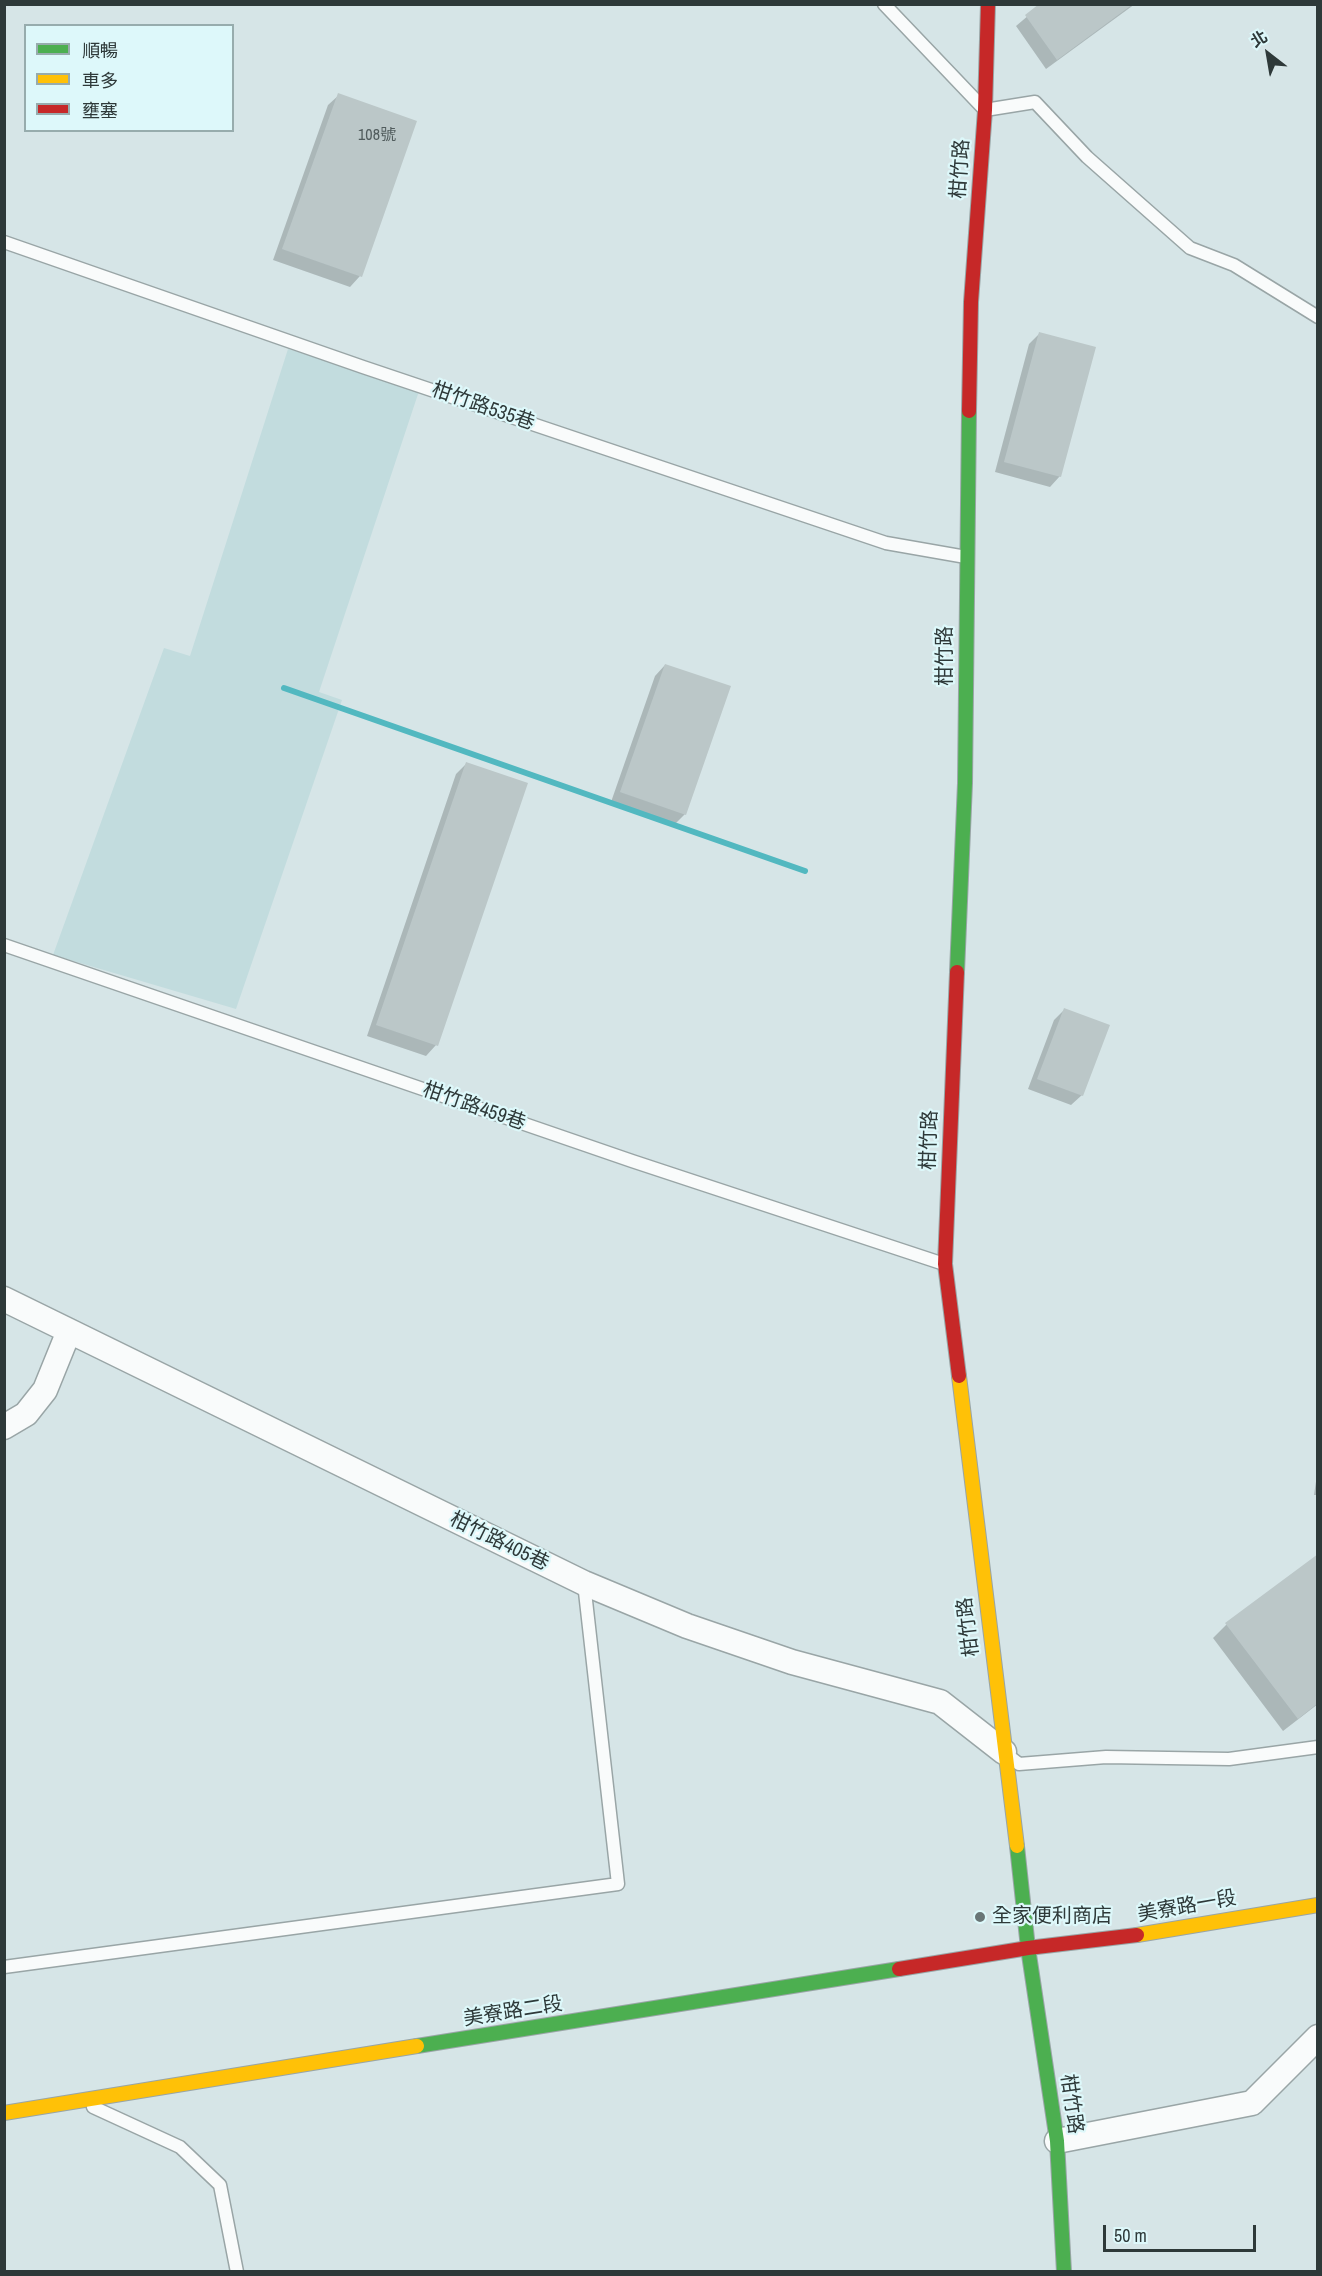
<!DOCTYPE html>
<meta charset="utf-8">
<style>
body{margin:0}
#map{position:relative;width:1322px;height:2276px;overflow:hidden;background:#d6e5e7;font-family:"Archivo Narrow","Noto Sans TC",sans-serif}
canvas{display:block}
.frame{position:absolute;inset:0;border:6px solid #2e3939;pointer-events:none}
.legend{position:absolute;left:24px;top:24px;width:210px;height:108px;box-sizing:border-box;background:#ddf8fa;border:2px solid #97acad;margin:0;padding:8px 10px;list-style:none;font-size:18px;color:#2e3939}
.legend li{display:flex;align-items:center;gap:12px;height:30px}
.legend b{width:30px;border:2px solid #97acad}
.north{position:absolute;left:1238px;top:24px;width:60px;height:60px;-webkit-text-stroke:4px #ddf8fa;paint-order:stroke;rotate:329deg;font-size:16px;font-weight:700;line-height:24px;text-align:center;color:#2e3939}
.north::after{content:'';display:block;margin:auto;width:21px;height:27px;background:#2e3939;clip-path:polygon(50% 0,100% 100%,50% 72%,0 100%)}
.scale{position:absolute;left:1103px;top:2225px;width:153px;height:27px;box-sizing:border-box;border:3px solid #2e3939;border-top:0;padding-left:8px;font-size:18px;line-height:21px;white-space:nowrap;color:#2e3939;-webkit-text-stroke:4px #ddf8fa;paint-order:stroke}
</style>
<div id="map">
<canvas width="1322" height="2276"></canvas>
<div class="frame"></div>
<ul class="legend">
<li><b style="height:8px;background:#4caf50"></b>順暢</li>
<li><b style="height:8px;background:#ffc107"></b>車多</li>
<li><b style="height:8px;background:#c62828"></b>壅塞</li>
</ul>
<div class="north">北</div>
<div class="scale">50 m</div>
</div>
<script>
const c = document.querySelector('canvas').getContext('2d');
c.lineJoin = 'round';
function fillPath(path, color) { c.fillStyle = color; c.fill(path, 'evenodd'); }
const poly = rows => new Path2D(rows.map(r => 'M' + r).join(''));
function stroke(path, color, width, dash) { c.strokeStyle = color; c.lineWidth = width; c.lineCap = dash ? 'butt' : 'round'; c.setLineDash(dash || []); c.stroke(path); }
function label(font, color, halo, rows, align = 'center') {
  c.font = font + ' "Archivo Narrow","Noto Sans TC",sans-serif'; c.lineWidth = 4.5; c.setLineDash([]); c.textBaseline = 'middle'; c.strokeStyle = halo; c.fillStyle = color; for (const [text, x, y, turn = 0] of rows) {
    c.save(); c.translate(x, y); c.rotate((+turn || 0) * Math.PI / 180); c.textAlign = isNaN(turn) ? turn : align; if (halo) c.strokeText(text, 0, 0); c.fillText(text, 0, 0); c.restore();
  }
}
const built = poly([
 [288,349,420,388,319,692,342,700,236,1009,53,955,164,648,190,656]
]);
const shadow = poly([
 [1042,4,1135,4,1046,69,1016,26],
 [339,95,360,276,350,287,273,260,328,105],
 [1039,334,1060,476,1050,487,995,472,1029,344],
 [665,665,685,814,675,824,611,802,655,676],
 [467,763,436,1045,426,1056,367,1036,456,774],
 [1064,1010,1082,1095,1071,1105,1028,1089,1054,1020],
 [1318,1468,1318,1495,1314,1495],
 [1318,1556,1318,1682,1315,1683,1318,1687,1318,1704,1283,1731,1213,1638,1226,1625]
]);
const stream = poly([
 [284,688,805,871]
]);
const building = poly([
 [1039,4,1133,4,1057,60,1025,15],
 [338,93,417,121,362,277,282,249],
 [1039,332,1096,347,1061,477,1004,462],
 [665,664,731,686,686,815,620,792],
 [466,762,528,783,438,1046,376,1025],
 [1064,1008,1110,1025,1083,1096,1037,1079],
 [1318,1554,1318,1680,1316,1682,1318,1684,1318,1703,1298,1719,1225,1623]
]);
const lane = poly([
 [884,4,985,110,1035,102,1087,157,1190,248,1234,265,1318,317],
 [4,242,363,367,886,543,966,557],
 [4,945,632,1161,944,1264],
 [1010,1757,1019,1764,1106,1757,1229,1759,1318,1747],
 [4,1967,618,1884,584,1583],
 [93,2107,180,2147,220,2185,237,2272]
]);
const street = poly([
 [4,1299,584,1583,687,1626,792,1662,940,1702,1004,1752],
 [4,1427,26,1414,45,1390,69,1331],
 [1057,2141,1252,2103,1318,2037]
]);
const fast = poly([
 [957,972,965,783,969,411],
 [1017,1846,1028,1948,1057,2141,1064,2272],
 [417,2046,899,1969]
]);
const slow = poly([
 [959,1376,1017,1846],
 [1137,1935,1318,1905],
 [4,2113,417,2046]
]);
const jam = poly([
 [969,411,971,302,985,110,988,4],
 [957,972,945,1264,959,1376],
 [899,1969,1028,1948,1137,1935]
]);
const markers = [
 [980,1917,6,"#697576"]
];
const numberNames = [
 ["108號",377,136]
];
const streetNames = [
 ["柑竹路",961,169,-86],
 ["柑竹路535巷",483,407,19],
 ["柑竹路",946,656,-90],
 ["柑竹路459巷",474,1107,19],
 ["柑竹路",930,1140,-88],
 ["柑竹路405巷",499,1542,26],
 ["柑竹路",969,1627,-97],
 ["美寮路一段",1187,1907,-10],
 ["美寮路二段",513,2012,-9],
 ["柑竹路",1071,2104,82]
];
const poiNames = [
 ["全家便利商店",992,1917]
];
fillPath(built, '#c2dcde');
fillPath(shadow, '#0003');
stroke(stream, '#52b8c0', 6);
fillPath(building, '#bbc7c8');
stroke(lane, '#99a5a6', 15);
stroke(street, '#99a5a6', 27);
stroke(fast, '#99a5a6', 16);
stroke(slow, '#99a5a6', 16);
stroke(jam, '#99a5a6', 16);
stroke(lane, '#f9fbfb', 12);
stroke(street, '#f9fbfb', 24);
stroke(fast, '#4caf50', 14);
stroke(slow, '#ffc107', 14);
stroke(jam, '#c62828', 14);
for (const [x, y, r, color] of markers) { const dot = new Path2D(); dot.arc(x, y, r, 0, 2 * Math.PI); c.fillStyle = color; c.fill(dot); stroke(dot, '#ddf8fa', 2); }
label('16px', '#515c5d', null, numberNames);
label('20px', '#2e3939', '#ddf8fa', streetNames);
label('20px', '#2e3939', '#ddf8fa', poiNames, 'left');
</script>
